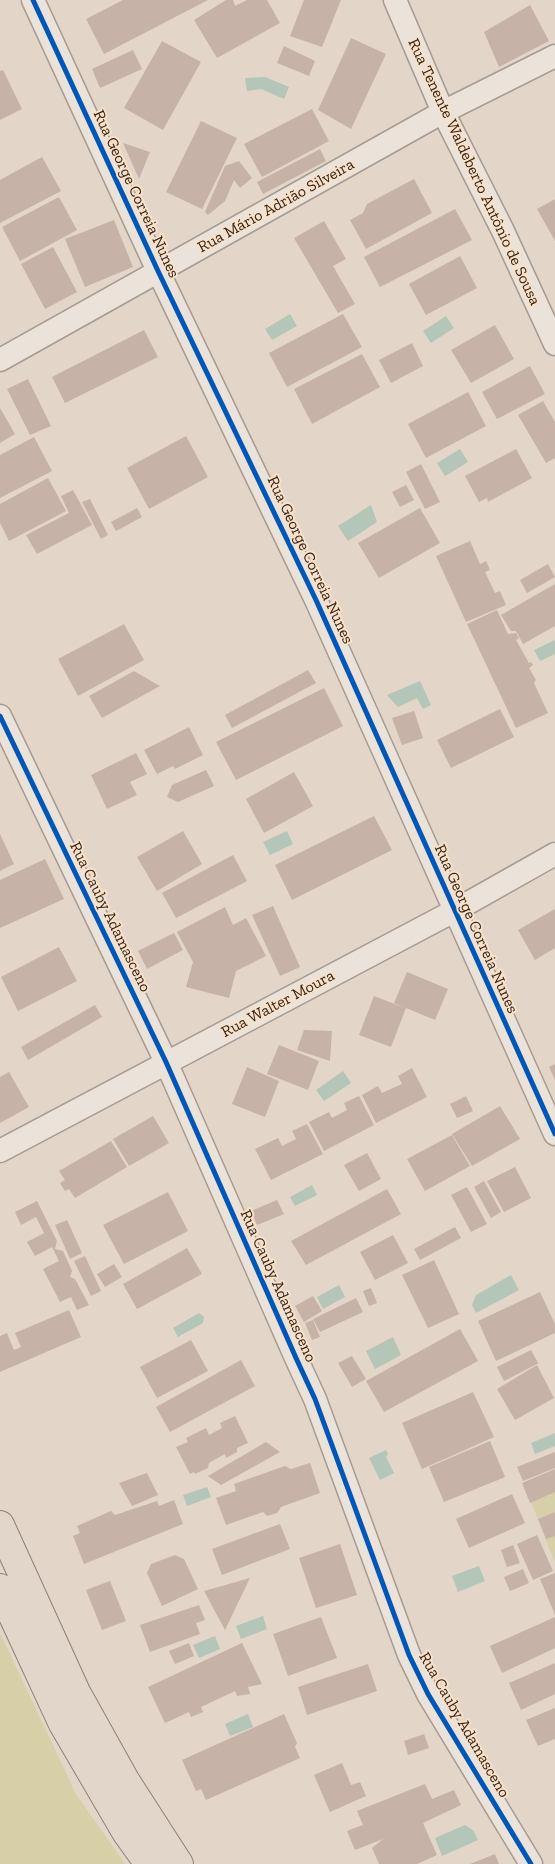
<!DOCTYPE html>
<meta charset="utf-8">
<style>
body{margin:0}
canvas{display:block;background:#e3d5c7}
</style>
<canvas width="555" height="1864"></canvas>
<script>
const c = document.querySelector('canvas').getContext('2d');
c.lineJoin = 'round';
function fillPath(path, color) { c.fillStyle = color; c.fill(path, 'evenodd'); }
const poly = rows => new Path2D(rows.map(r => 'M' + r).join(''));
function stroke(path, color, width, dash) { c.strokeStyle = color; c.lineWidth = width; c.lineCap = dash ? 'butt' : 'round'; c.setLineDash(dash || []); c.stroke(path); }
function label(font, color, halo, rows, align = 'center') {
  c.font = font + ' "Zilla Slab",serif'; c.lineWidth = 4; c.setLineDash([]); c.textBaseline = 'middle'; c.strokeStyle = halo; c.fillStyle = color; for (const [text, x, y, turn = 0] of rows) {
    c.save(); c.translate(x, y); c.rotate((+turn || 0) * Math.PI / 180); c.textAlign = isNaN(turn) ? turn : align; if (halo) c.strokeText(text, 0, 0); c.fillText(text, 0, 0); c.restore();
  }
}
const green = poly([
 [555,1473,555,1563,525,1486],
 [0,1633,76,1794,125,1864,0,1864]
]);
const water = poly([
 [265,77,289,87,284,99,261,89,247,91,245,78],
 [290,314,297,326,272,340,265,329],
 [446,316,454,328,431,343,423,331],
 [460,449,468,462,445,476,437,463],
 [371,505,377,522,348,541,338,526],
 [555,640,555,654,540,661,534,650],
 [420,681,431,705,423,709,417,698,398,707,387,695],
 [287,831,293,844,270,855,263,842],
 [343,1071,351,1083,324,1101,316,1090],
 [312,1185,317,1195,295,1206,290,1197],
 [511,1275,519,1290,476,1313,472,1305,476,1295],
 [339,1285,345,1297,323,1309,317,1297],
 [199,1313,204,1317,203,1323,178,1337,173,1328],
 [393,1337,401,1355,375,1369,366,1351],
 [555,1433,555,1446,535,1454,531,1443],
 [386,1450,388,1454,386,1457,394,1473,380,1480,369,1458],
 [207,1487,211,1497,187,1506,183,1495],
 [479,1566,485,1581,458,1592,452,1576],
 [263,1616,267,1629,241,1639,236,1626],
 [215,1636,220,1649,199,1658,193,1645],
 [248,1714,253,1727,230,1736,225,1724],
 [465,1825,473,1830,478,1840,442,1856,435,1838]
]);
const building = poly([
 [123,0,208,0,104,54,86,19],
 [226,0,233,0,235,6,247,0,267,0,280,23,217,58,194,20],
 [304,0,341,0,322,47,290,36],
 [530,5,549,41,499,67,484,32],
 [351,38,386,54,351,129,318,110],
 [162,41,201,62,163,130,124,108],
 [284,46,315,61,309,76,277,63],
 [133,50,142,69,100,88,92,69],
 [3,70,22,109,0,120,0,71],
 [312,109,329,141,262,177,244,144],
 [201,121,237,138,202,209,166,192],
 [123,143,150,152,139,179],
 [320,149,326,161,263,194,257,182],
 [42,157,61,191,0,223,0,180],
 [239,161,252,178,240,188,234,180,225,201,208,215,205,212,225,166],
 [414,179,432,213,366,249,350,220,363,213,367,204],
 [59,197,77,230,20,261,2,227],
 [555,199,555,241,537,209],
 [455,209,472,240,380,287,364,257],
 [114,220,133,267,85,287,65,239],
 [324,221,346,259,333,266,355,304,338,313,294,238],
 [53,247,77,292,45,309,21,264],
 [460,256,477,288,426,315,409,284],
 [343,314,362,347,287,387,269,353],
 [495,325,514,359,471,383,451,350],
 [144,330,158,357,65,403,52,377],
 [412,343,423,366,391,383,379,360],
 [362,354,380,387,312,424,294,389],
 [530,366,545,394,497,419,482,392],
 [28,379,51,426,30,435,7,389],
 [468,392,486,426,426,458,408,424],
 [543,401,555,422,555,458,546,463,518,415],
 [0,408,15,434,0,443],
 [186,436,208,477,149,509,127,468],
 [34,437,52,471,0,498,0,455],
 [516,449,532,478,488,502,487,498,479,502,465,476],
 [421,464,440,502,425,509,406,472],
 [48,478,66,511,9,541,0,523,0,504],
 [406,485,414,500,400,507,392,492],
 [73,490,92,525,37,554,26,535,69,513,61,496],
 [90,499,108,535,101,539,82,502],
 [137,508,142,517,116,531,111,522],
 [420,508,440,543,379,578,358,543],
 [470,541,480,564,486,561,490,570,485,572,495,593,500,591,506,605,466,622,436,556],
 [548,564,555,577,527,593,520,580],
 [555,584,555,626,523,644,516,631,511,631,501,615],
 [497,610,508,634,516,633,519,638,516,640,529,663,531,662,533,665,529,668,536,680,534,683,548,713,516,728,467,624],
 [124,624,144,660,78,696,58,659],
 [308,670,316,683,232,728,225,715],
 [134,671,160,686,102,718,89,696],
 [324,688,343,726,236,780,216,742],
 [500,709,514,737,451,768,437,740],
 [414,711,423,738,402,745,392,718],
 [189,727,203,755,175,769,173,766,157,774,144,750],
 [136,753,147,774,130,782,137,795,107,809,91,775],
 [206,770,214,786,178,802,167,797,172,785],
 [294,772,313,806,264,833,246,799],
 [374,816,392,850,292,900,275,865],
 [183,831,202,864,157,891,137,857],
 [0,834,14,864,0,871],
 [233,855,247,881,176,918,162,893],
 [45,859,64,899,0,928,0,880],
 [273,906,300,967,280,976,252,915],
 [225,907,233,925,246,918,266,956,236,971,229,998,186,987,193,962,177,932],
 [555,909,555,948,535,960,518,930],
 [174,933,183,950,147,969,138,951],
 [59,947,77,981,18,1011,1,977],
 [407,972,448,989,435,1020,406,1008,391,1047,359,1035,374,996,405,1008,394,1003],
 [95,1005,102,1017,28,1060,21,1047],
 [304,1030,332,1031,330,1061,297,1050],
 [279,1045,319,1061,308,1090,267,1074],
 [555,1064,555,1080,549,1067],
 [247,1067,279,1081,265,1117,232,1104],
 [412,1068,427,1097,376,1123,362,1095,378,1086,382,1093,402,1084,398,1076],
 [9,1072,29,1107,0,1123,0,1077],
 [359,1096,374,1125,324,1151,309,1122,329,1112,332,1118,347,1110,344,1103],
 [466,1096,473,1111,457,1118,450,1104],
 [500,1106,520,1139,472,1166,452,1134],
 [153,1116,169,1143,129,1166,113,1139],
 [307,1124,323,1154,271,1180,255,1149,278,1138,282,1146,296,1139,292,1131],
 [452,1135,470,1166,425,1191,407,1159],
 [111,1141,127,1167,75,1198,69,1189,65,1191,60,1183,65,1180,59,1171],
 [367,1153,381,1179,359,1191,344,1165],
 [515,1167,531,1198,504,1212,487,1181],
 [484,1181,501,1212,491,1218,474,1187],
 [467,1187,487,1224,471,1232,451,1195],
 [387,1189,401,1214,306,1265,291,1241],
 [168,1192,188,1231,124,1264,103,1225],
 [277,1200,284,1214,257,1225,251,1211],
 [37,1201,57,1241,55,1249,63,1251,72,1271,70,1277,75,1279,89,1305,77,1310,71,1297,60,1302,43,1269,59,1261,52,1247,35,1256,27,1242,44,1233,36,1217,21,1225,15,1212],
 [67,1220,82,1253,70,1259,55,1225],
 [455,1227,461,1238,420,1260,414,1249],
 [393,1235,408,1263,375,1280,360,1252],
 [187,1248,202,1274,137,1309,123,1284],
 [85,1256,101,1291,91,1296,74,1261],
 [434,1260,459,1314,428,1328,402,1275],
 [114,1264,122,1277,105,1287,97,1274],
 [371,1288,377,1303,369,1306,363,1291],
 [540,1292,555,1324,555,1333,496,1361,478,1321],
 [313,1296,322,1311,304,1322,295,1306],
 [356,1298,363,1312,320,1332,313,1319],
 [69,1310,81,1337,0,1372,0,1336,7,1333,14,1350,21,1347,15,1333],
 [313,1320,320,1337,312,1340,305,1323],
 [460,1329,478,1361,384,1412,366,1381],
 [191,1340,208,1371,157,1398,140,1367],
 [531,1350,538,1363,539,1363,504,1381,497,1367],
 [352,1356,366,1379,352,1387,338,1363],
 [241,1360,255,1386,170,1432,156,1407],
 [537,1365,554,1398,515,1420,497,1389],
 [473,1392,494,1437,422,1469,402,1423],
 [235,1416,248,1443,237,1448,237,1452,226,1458,225,1454,209,1463,208,1468,195,1474,194,1472,190,1474,176,1447,188,1442,186,1438,206,1428,209,1435,222,1428,220,1423],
 [490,1441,505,1477,444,1502,429,1467],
 [266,1442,280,1452,221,1485,208,1476],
 [555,1452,555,1468,523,1481,517,1467],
 [310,1463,320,1493,281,1507,277,1513,267,1516,263,1512,226,1525,216,1498,236,1491,234,1484,285,1466,291,1469],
 [555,1469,555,1492,530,1503,522,1483],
 [147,1473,158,1495,132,1506,119,1483],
 [512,1494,525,1523,469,1548,456,1519],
 [174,1500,183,1524,84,1564,73,1536,80,1533,77,1526,111,1511,115,1515,157,1501,159,1506],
 [555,1512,555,1536,546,1539,538,1519],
 [280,1524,290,1549,222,1575,212,1549],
 [537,1535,553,1571,533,1580,517,1544],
 [340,1544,357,1595,316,1608,299,1558],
 [513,1545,520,1563,507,1567,501,1550],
 [175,1555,184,1559,198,1589,162,1606,147,1573,151,1564],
 [523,1569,529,1583,510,1591,504,1577],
 [555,1573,555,1615,540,1579],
 [250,1578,225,1630,204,1591],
 [110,1581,126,1621,102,1630,86,1590],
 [199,1605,205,1620,196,1623,200,1634,150,1652,140,1625],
 [321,1617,337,1658,288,1676,273,1634],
 [555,1617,555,1648,502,1673,490,1646],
 [189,1643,194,1656,175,1664,169,1651],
 [242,1643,262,1684,248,1687,250,1694,237,1696,235,1691,201,1707,203,1712,191,1717,189,1712,165,1723,148,1687],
 [555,1663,555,1694,521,1710,509,1683],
 [368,1664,377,1691,307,1715,298,1687],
 [555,1708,555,1739,538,1746,526,1720],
 [284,1714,297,1743,295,1747,300,1758,206,1800,201,1789,196,1791,182,1760],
 [424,1734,429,1748,408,1755,404,1741],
 [342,1763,351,1785,360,1782,366,1796,330,1812,314,1775],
 [425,1784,432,1799,454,1790,461,1805,423,1823,437,1855,417,1864,379,1864,372,1848,383,1839,355,1850,347,1831,363,1825,357,1811],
 [495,1854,499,1864,470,1864]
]);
const minor = poly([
 [33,0,158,271,316,600,555,1134],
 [395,0,443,112,503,231,555,344],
 [0,360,443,112,555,56],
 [0,716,166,1062,296,1358,315,1399,409,1655,428,1694,531,1864],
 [0,1151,454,911,555,854]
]);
const major = poly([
 [0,1525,76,1692,125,1780,179,1864],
 [0,1588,63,1724,126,1832,149,1864]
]);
const cycleway = poly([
 [33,0,158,271,316,600,555,1134],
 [0,716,166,1062,296,1358,315,1399,409,1655,428,1694,531,1864]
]);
const streetNames = [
 ["Rua Tenente Waldeberto Antônio de Sousa",474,172,65],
 ["Rua George Correia Nunes",136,194,65],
 ["Rua Mário Adrião Silveira",276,206,-29],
 ["Rua George Correia Nunes",310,560,65],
 ["Rua Cauby Adamasceno",110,917,64],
 ["Rua George Correia Nunes",476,929,66],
 ["Rua Walter Moura",278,1004,-28],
 ["Rua Cauby Adamasceno",278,1286,66],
 ["Rua Cauby Adamasceno",464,1725,60]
];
fillPath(green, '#d7cfa8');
fillPath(water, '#b3c6b7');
fillPath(building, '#c7b2a7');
stroke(minor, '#a79b91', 25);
stroke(major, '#8d8078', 30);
stroke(minor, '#ebe2d9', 22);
stroke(major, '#e2d6ca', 28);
stroke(cycleway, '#0057b8', 5);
label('16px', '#352219', '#f7e2c9', streetNames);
</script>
